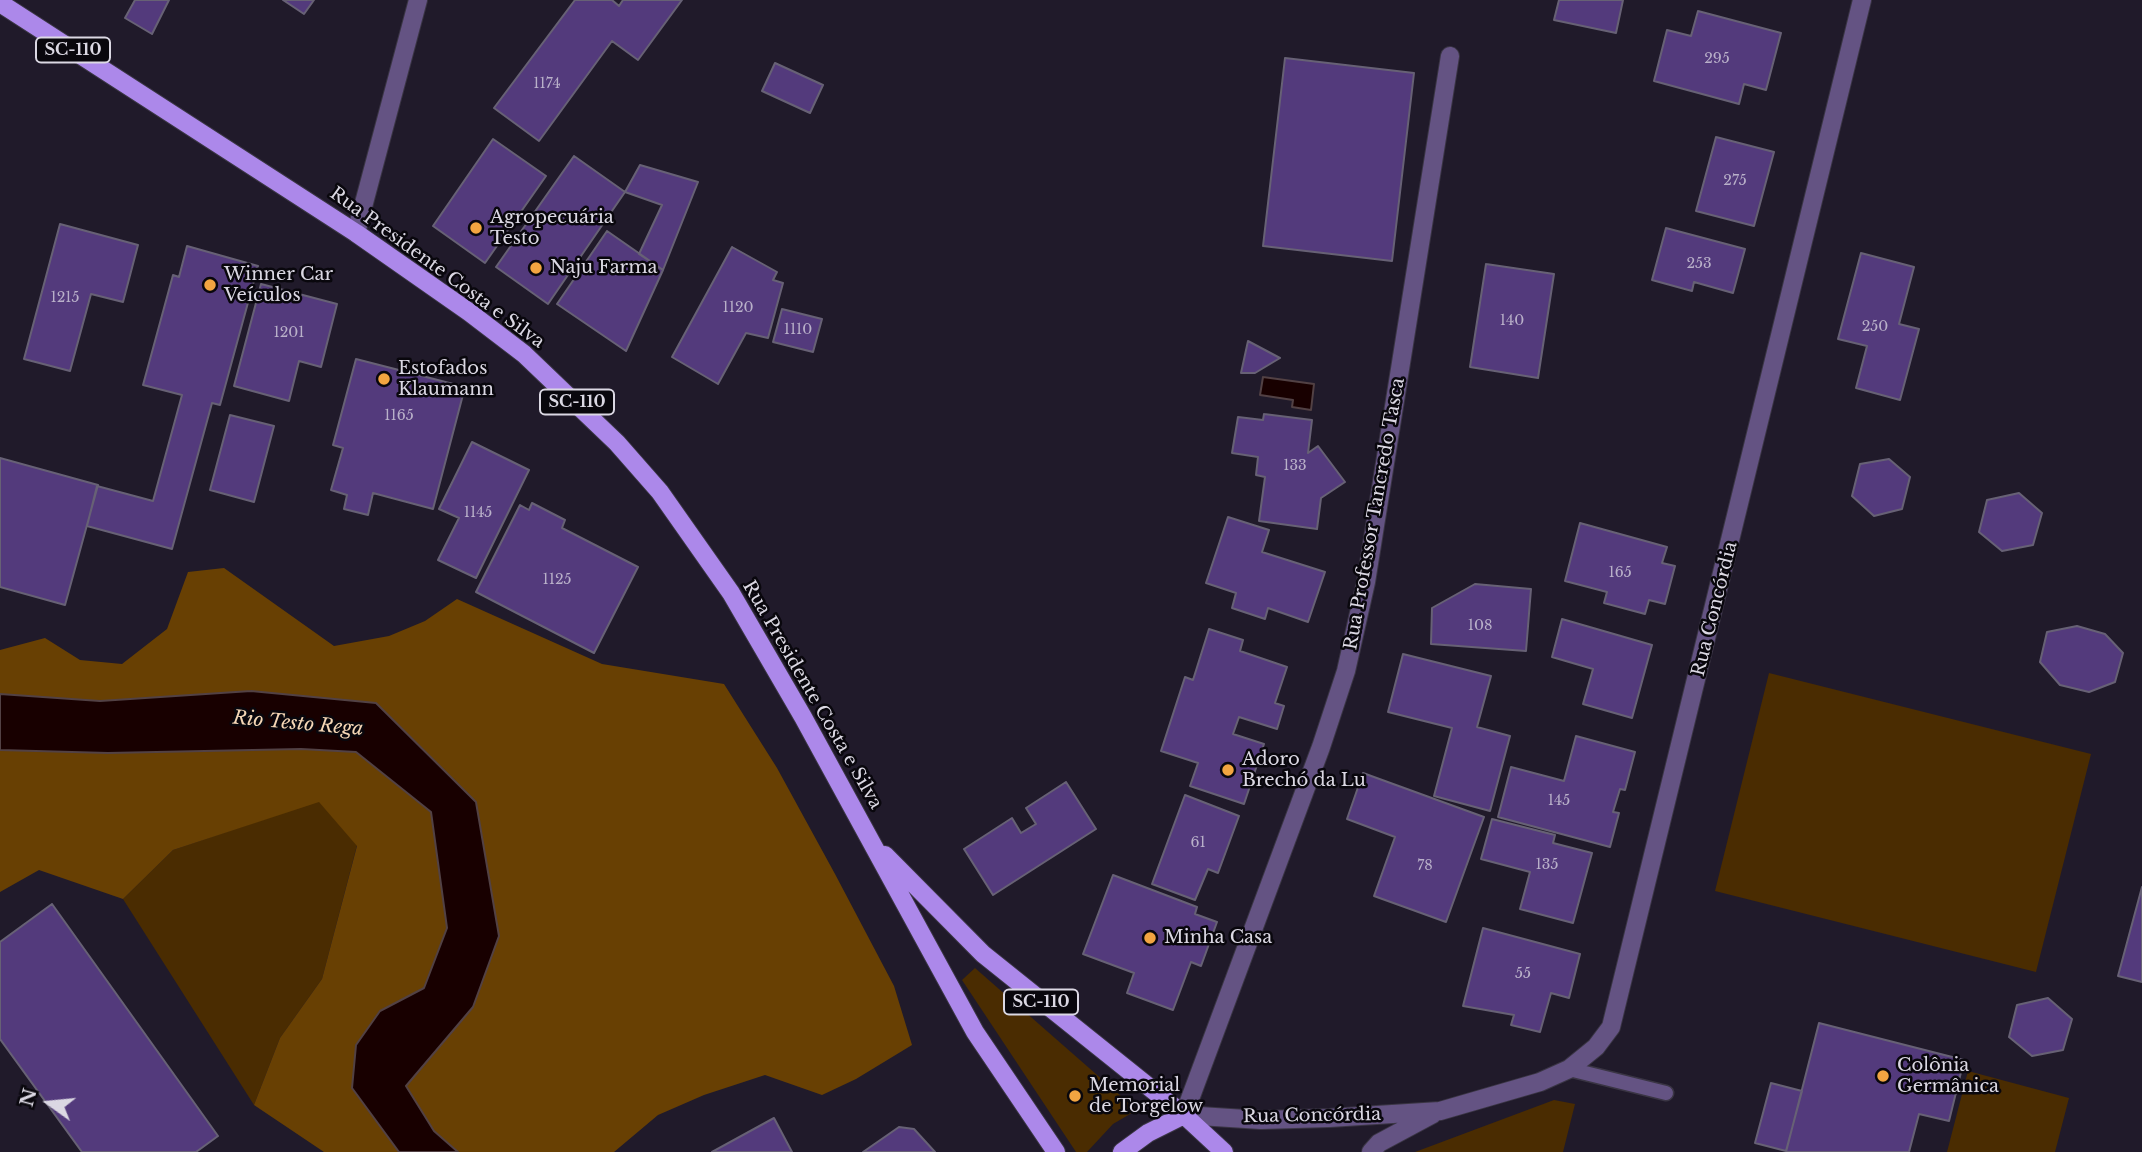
<!DOCTYPE html>
<meta charset="utf-8">
<style>
body{margin:0}
#map{position:relative;width:2142px;height:1152px;overflow:hidden;background:#201a2a;font-family:"Libre Baskerville",serif}
canvas{display:block}
.north{position:absolute;left:14px;top:1068px;width:70px;height:70px;-webkit-text-stroke:5px #09070d;paint-order:stroke;rotate:285deg;font-size:19px;font-weight:700;line-height:28px;text-align:center;color:#dbd8e3}
.north::after{content:'';display:block;margin:auto;width:24px;height:32px;background:#dbd8e3;clip-path:polygon(50% 0,100% 100%,50% 72%,0 100%)}
</style>
<div id="map">
<canvas width="2142" height="1152"></canvas>
<div class="north">N</div>
</div>
<script>
const c = document.querySelector('canvas').getContext('2d');
c.lineJoin = 'round';
function fillPath(path, color) { c.fillStyle = color; c.fill(path, 'evenodd'); }
const poly = rows => new Path2D(rows.map(r => 'M' + r).join(''));
function stroke(path, color, width, dash) { c.strokeStyle = color; c.lineWidth = width; c.lineCap = dash ? 'butt' : 'round'; c.setLineDash(dash || []); c.stroke(path); }
function label(font, color, halo, rows, align = 'center') {
  c.font = font + ' "Libre Baskerville",serif'; c.lineWidth = 5; c.setLineDash([]); c.textBaseline = 'middle'; c.strokeStyle = halo; c.fillStyle = color; for (const [text, x, y, turn = 0] of rows) {
    c.save(); c.translate(x, y); c.rotate((+turn || 0) * Math.PI / 180); c.textAlign = isNaN(turn) ? turn : align; if (halo) c.strokeText(text, 0, 0); c.fillText(text, 0, 0); c.restore();
  }
}
const green = poly([
 [1769,673,2091,754,2036,972,1715,891],
 [319,801,357,845,322,979,280,1038,254,1105,123,899,173,850],
 [975,968,1137,1110,1113,1124,1087,1152,1076,1152,962,980],
 [1968,1071,2069,1098,2055,1152,1947,1152],
 [1554,1100,1575,1104,1563,1152,1415,1152]
]);
const forest = poly([
 [224,568,334,646,389,636,425,621,457,599,602,664,724,684,777,768,835,874,894,986,912,1045,856,1079,822,1095,765,1075,704,1095,658,1115,614,1152,458,1152,434,1131,406,1086,432,1051,499,936,476,802,376,703,100,701,0,694,0,650,45,638,80,660,122,664,167,629,188,572],
 [301,749,356,752,431,812,447,928,424,988,380,1011,352,1088,399,1152,324,1152,254,1105,280,1038,322,979,357,846,319,802,173,850,123,899,39,870,0,892,0,750,108,753]
]);
const water = poly([
 [1263,377,1314,384,1311,410,1292,407,1293,400,1260,395,1263,377],
 [251,691,376,703,476,802,499,936,473,1007,406,1086,434,1131,458,1152,399,1152,352,1088,356,1045,380,1011,424,988,447,928,431,812,356,752,301,749,108,753,0,750,0,694,100,701,251,691]
]);
const building = poly([
 [135,0,169,0,152,34,125,18,135,0],
 [283,0,314,0,304,14,283,0],
 [575,0,612,0,619,6,623,0,682,0,638,60,612,41,539,141,494,108,575,0],
 [1559,0,1623,0,1616,33,1554,20,1559,0],
 [1698,11,1781,33,1766,90,1744,84,1739,104,1654,81,1667,30,1691,36,1698,11],
 [1285,58,1414,73,1392,261,1263,246,1285,58],
 [775,63,823,85,810,113,762,91,775,63],
 [1716,137,1774,152,1754,226,1696,211,1716,137],
 [493,139,546,176,485,263,433,226,493,139],
 [574,156,625,192,548,304,496,267,574,156],
 [640,165,698,182,663,270,639,254,662,205,625,192,640,165],
 [60,224,138,245,123,302,91,294,70,371,24,359,60,224],
 [1666,228,1745,249,1733,293,1694,282,1692,291,1652,280,1666,228],
 [607,231,663,270,626,351,557,304,607,231],
 [187,246,258,266,220,405,212,403,172,549,87,526,97,486,153,501,182,395,143,385,173,275,179,277,187,246],
 [732,247,777,272,773,280,783,283,768,338,746,333,718,384,672,357,732,247],
 [1861,253,1914,267,1899,324,1919,329,1900,400,1856,388,1867,346,1838,339,1861,253],
 [1486,264,1554,274,1538,378,1470,367,1486,264],
 [261,284,337,304,321,367,299,361,289,401,234,386,261,284],
 [782,309,822,319,813,352,773,342,782,309],
 [1248,341,1280,358,1255,373,1241,373,1248,341],
 [356,359,465,387,433,509,373,493,368,515,344,509,347,495,331,490,343,448,333,445,356,359],
 [1264,414,1312,420,1308,453,1318,446,1345,482,1321,498,1317,529,1259,521,1265,477,1256,475,1258,457,1232,453,1238,417,1263,420,1264,414],
 [230,415,274,426,254,502,210,490,230,415],
 [472,442,529,470,476,578,438,560,459,518,439,509,472,442],
 [0,458,98,485,65,605,0,587,0,458],
 [1889,459,1910,477,1902,509,1874,516,1852,496,1860,464,1889,459],
 [2019,493,2042,513,2033,545,2002,551,1979,532,1987,500,2019,493],
 [532,503,565,520,562,528,638,567,594,653,476,592,520,505,529,510,532,503],
 [1228,517,1269,530,1262,552,1325,572,1308,622,1268,608,1265,619,1232,608,1236,593,1206,583,1228,517],
 [1580,523,1667,547,1662,563,1675,566,1665,604,1649,600,1645,614,1604,603,1607,592,1565,581,1580,523],
 [1475,584,1531,589,1526,651,1431,644,1432,608,1475,584],
 [1562,619,1652,645,1632,718,1583,704,1593,669,1552,657,1562,619],
 [2077,626,2105,634,2123,653,2115,682,2089,692,2060,685,2040,662,2047,632,2077,626],
 [1209,629,1243,640,1240,651,1287,667,1275,703,1284,706,1277,729,1239,717,1233,734,1264,744,1244,804,1190,786,1198,763,1161,751,1185,677,1193,680,1209,629],
 [1403,654,1491,676,1477,727,1510,736,1490,811,1434,796,1452,728,1388,712,1403,654],
 [1576,736,1635,752,1625,790,1620,789,1613,812,1619,813,1610,847,1498,817,1511,767,1564,781,1576,736],
 [1363,773,1484,817,1446,922,1374,896,1395,837,1347,819,1363,773],
 [1066,782,1096,829,993,895,964,849,1012,818,1021,833,1036,824,1026,808,1066,782],
 [1185,795,1239,816,1218,873,1208,869,1195,900,1152,884,1185,795],
 [1492,819,1555,835,1553,843,1592,853,1573,923,1520,909,1530,872,1481,859,1492,819],
 [1113,875,1197,907,1195,914,1217,922,1201,966,1191,962,1173,1010,1127,993,1134,973,1083,954,1113,875],
 [2142,887,2142,982,2118,976,2142,887],
 [52,904,218,1136,196,1152,82,1152,0,1039,0,942,52,904],
 [1483,928,1580,954,1569,998,1551,993,1540,1032,1511,1025,1514,1015,1463,1006,1483,928],
 [2048,998,2072,1019,2063,1050,2032,1056,2009,1037,2017,1005,2048,998],
 [1819,1023,1964,1060,1949,1121,1919,1114,1909,1152,1786,1152,1819,1023],
 [1771,1083,1802,1091,1786,1151,1755,1143,1771,1083],
 [774,1118,792,1152,712,1152,774,1118],
 [899,1127,914,1129,935,1152,863,1152,899,1127]
]);
const service = poly([
 [1569,1069,1666,1093]
]);
const minor = poly([
 [1450,56,1366,582,1346,671,1321,747,1184,1115,1261,1120,1329,1118,1440,1111,1540,1082,1569,1069,1596,1047,1611,1027,1862,0],
 [356,233,418,0],
 [1371,1152,1379,1143,1433,1114]
]);
const primary = poly([
 [0,3,356,233,469,312,524,354,617,443,660,492,731,593,803,717,975,1032,1056,1152],
 [885,855,983,954,1184,1115,1224,1152],
 [1122,1152,1148,1133,1184,1115]
]);
const markers = [
 [476,228,7,"#f2a541"],
 [536,268,7,"#f2a541"],
 [210,285,7,"#f2a541"],
 [384,379,7,"#f2a541"],
 [1228,770,7,"#f2a541"],
 [1150,938,7,"#f2a541"],
 [1883,1076,7,"#f2a541"],
 [1075,1096,7,"#f2a541"]
];
const numberNames = [
 ["295",1717,59],
 ["1174",547,84],
 ["275",1735,181],
 ["253",1699,264],
 ["1215",65,298],
 ["1120",738,308],
 ["140",1512,321],
 ["250",1875,327],
 ["1110",798,330],
 ["1201",289,333],
 ["1165",399,416],
 ["133",1295,466],
 ["1145",478,513],
 ["165",1620,573],
 ["1125",557,580],
 ["108",1480,626],
 ["145",1559,801],
 ["61",1198,843],
 ["135",1547,865],
 ["78",1425,866],
 ["55",1523,974]
];
const shields = [
 [73,50,74],
 [577,402,74],
 [1041,1002,74]
];
const shieldNames = [
 ["SC-110",73,50],
 ["SC-110",577,402],
 ["SC-110",1041,1002]
];
const poiNames = [
 ["Agropecuária",490,218],
 ["Testo",490,239],
 ["Naju Farma",550,268],
 ["Winner Car",224,275],
 ["Veículos",224,296],
 ["Estofados",398,369],
 ["Klaumann",398,390],
 ["Adoro",1242,760],
 ["Brechó da Lu",1242,781],
 ["Minha Casa",1164,938],
 ["Colônia",1897,1066],
 ["Germânica",1897,1087],
 ["Memorial",1089,1086],
 ["de Torgelow",1089,1107]
];
const streetNames = [
 ["Rua Presidente Costa e Silva",437,268,36],
 ["Rua Professor Tancredo Tasca",1375,514,-80],
 ["Rua Concórdia",1715,609,-76],
 ["Rua Presidente Costa e Silva",812,695,60],
 ["Rua Concórdia",1312,1116,-1]
];
const waterNames = [
 ["Rio Testo Rega",298,724,5]
];
fillPath(green, '#4a2c01');
fillPath(forest, '#684003');
fillPath(water, '#180000');
stroke(water, '#524144', 2);
fillPath(building, '#533a7c');
stroke(building, '#676175', 2);
stroke(service, '#3a3544', 17);
stroke(minor, '#3a3544', 20);
stroke(primary, '#3a3544', 20);
stroke(service, '#645383', 14);
stroke(minor, '#645383', 18);
stroke(primary, '#ac88ea', 18);
for (const [x, y, r, color] of markers) { const dot = new Path2D(); dot.arc(x, y, r, 0, 2 * Math.PI); c.fillStyle = color; c.fill(dot); stroke(dot, '#09070d', 2.5); }
label('14px', '#b9b0c9', null, numberNames);
for (const [x, y, w] of shields) { const box = new Path2D(); box.roundRect(x - w / 2, y - 12.5, w, 25, 5); c.fillStyle = '#09070d'; c.fill(box); stroke(box, '#dbd8e3', 2); }
label('bold 16px', '#dbd8e3', null, shieldNames);
label('18px', '#dbd8e3', '#09070d', poiNames, 'left');
label('18px', '#dbd8e3', '#09070d', streetNames);
label('italic 19px', '#f5d6b5', '#09070d', waterNames);
</script>
